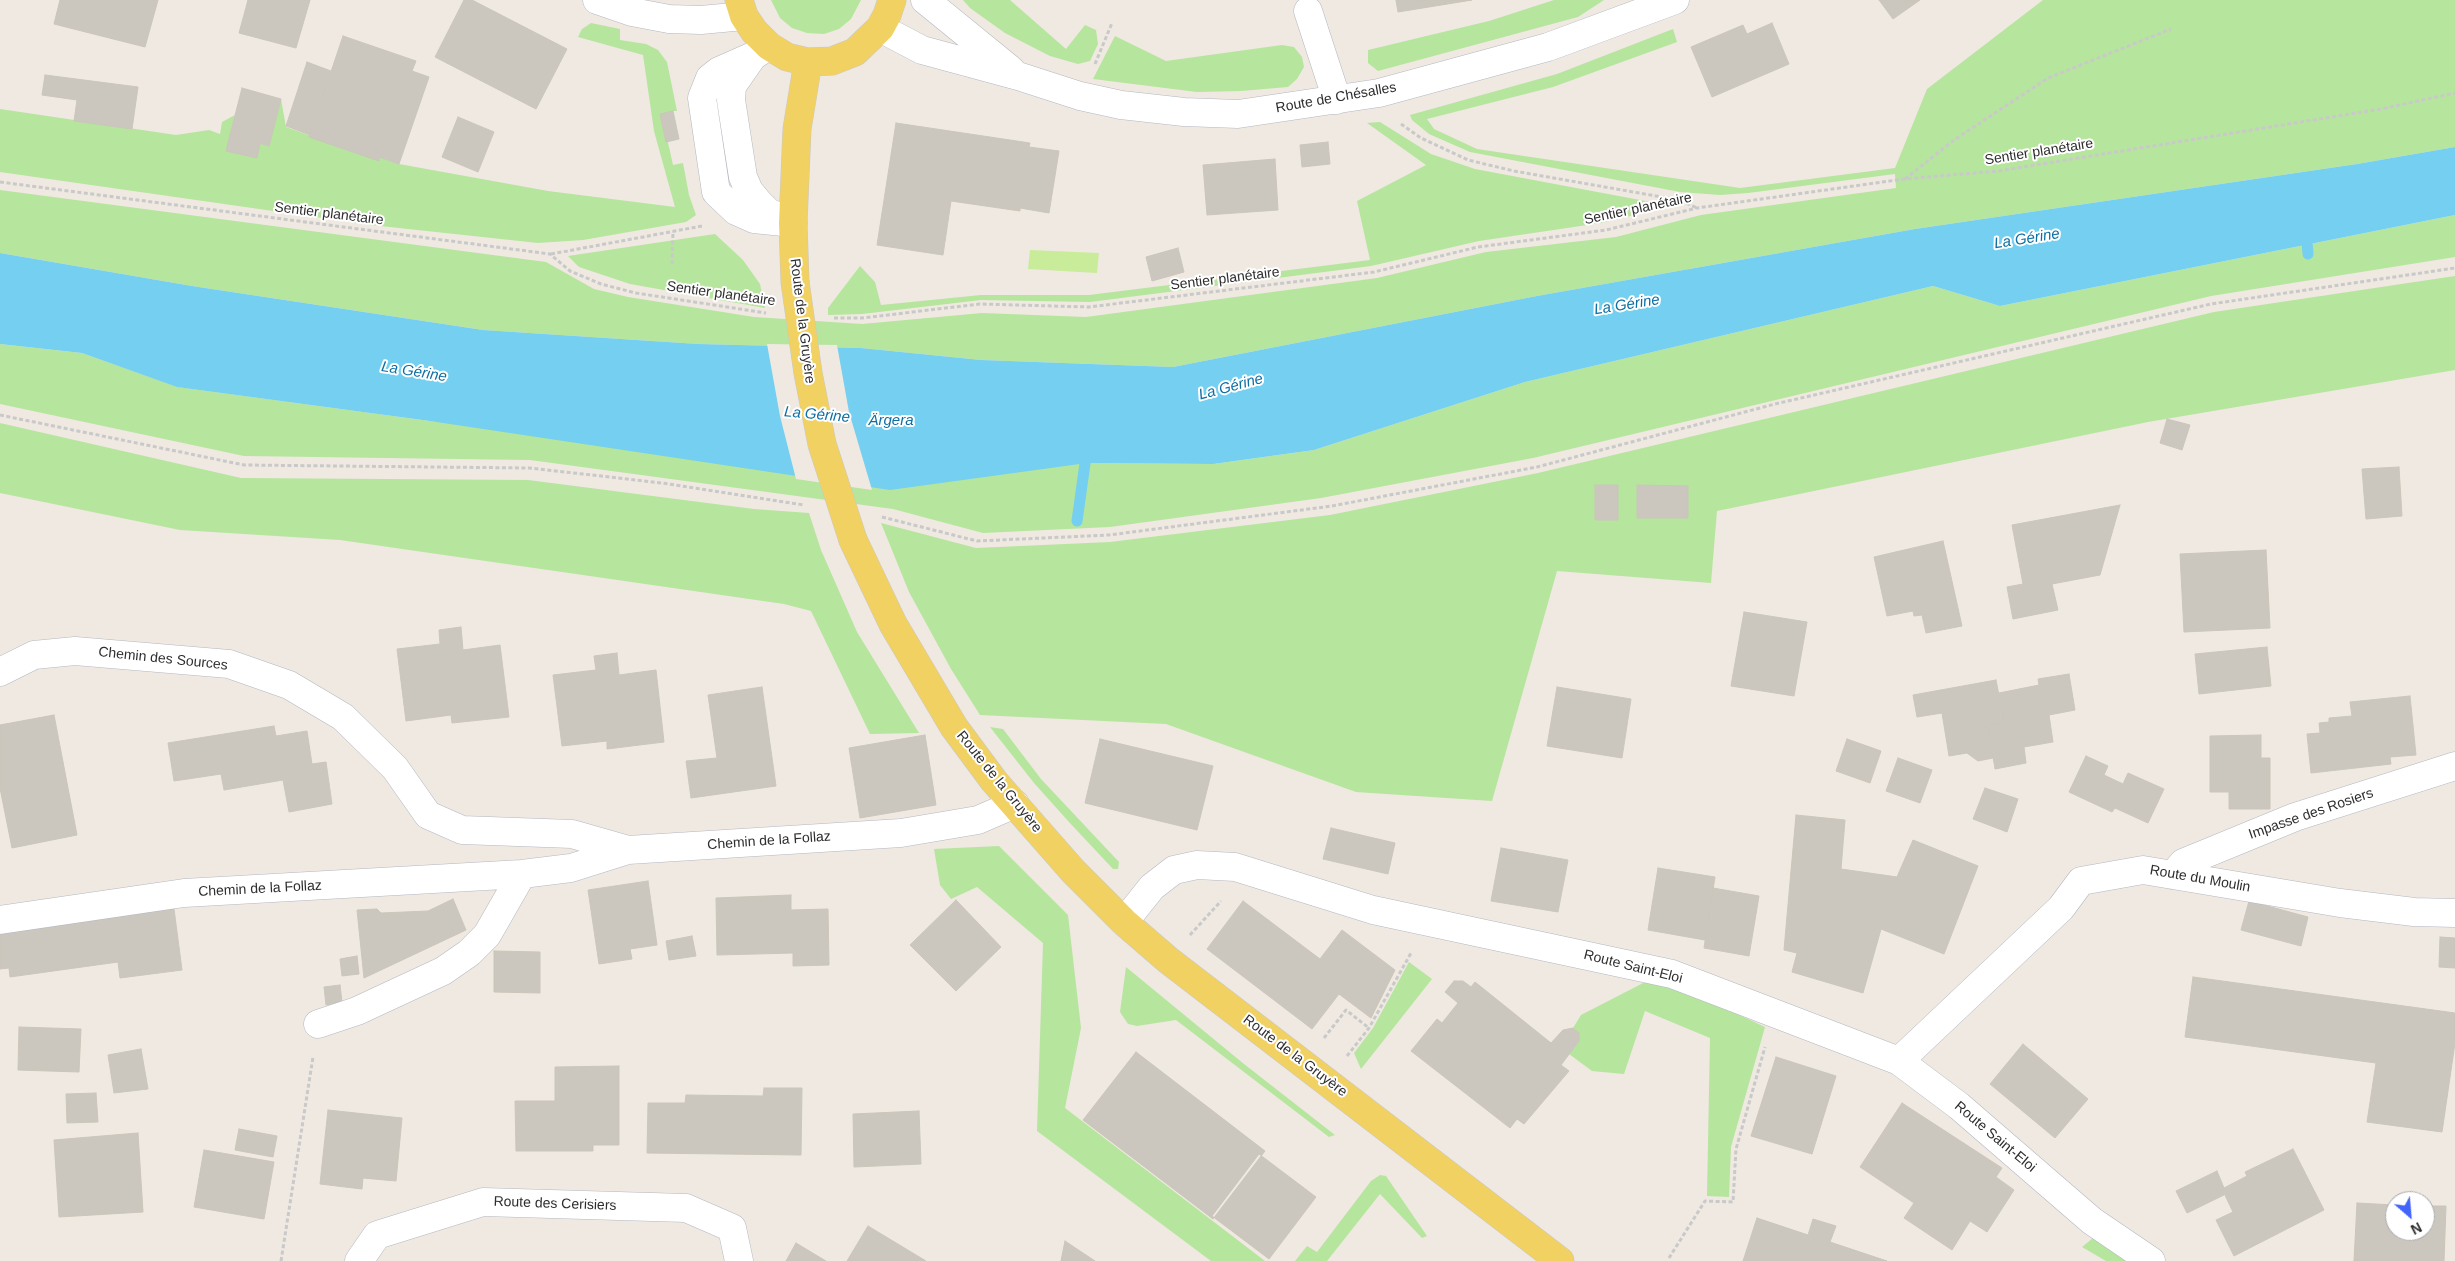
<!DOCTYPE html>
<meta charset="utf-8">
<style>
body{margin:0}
#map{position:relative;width:2455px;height:1261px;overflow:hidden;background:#efe9e1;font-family:Helvetica,sans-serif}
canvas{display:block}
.north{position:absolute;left:2385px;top:1191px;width:50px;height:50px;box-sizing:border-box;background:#fff;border:1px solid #ababab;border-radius:50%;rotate:153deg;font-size:14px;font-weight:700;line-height:20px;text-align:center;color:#2e2e2e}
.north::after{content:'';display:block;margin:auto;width:18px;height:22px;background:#4264fb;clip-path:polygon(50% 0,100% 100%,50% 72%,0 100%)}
</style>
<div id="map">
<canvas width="2455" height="1261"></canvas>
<div class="north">N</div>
</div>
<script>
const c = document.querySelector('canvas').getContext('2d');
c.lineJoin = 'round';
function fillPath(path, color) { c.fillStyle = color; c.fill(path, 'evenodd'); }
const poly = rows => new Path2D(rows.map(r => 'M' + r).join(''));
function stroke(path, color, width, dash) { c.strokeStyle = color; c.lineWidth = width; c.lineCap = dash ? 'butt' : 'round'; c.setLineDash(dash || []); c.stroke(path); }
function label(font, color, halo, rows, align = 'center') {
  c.font = font + ' Helvetica,sans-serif'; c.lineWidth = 4; c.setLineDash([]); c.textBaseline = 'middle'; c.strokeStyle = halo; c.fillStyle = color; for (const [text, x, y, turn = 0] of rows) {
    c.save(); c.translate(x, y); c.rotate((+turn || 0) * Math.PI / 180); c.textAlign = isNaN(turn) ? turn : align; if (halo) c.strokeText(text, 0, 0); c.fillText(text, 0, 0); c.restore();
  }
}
const green = poly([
 [771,0,861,0,851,19,839,29,824,34,807,33,792,28,780,18],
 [963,0,1010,0,1066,49,1085,25,1096,30,1098,44,1090,61,1078,64,1050,56,1005,33,970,8],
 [1554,0,1604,0,1578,17,1378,71,1368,63,1368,50,1489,21],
 [2043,0,2455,0,2455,147,2357,164,1915,229,1537,296,1173,367,981,360,861,348,698,344,483,330,192,286,0,253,0,190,546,262,594,289,628,297,754,317,862,324,982,313,1086,317,1377,278,1486,252,1616,237,1701,215,1896,188,1895,174,1748,193,1720,195,1680,192,1470,152,1429,134,1412,120,1410,115,1557,74,1673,29,1677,42,1553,87,1427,119,1434,129,1477,149,1740,188,1895,168,1927,89],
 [591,23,620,29,620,40,646,44,658,50,667,62,677,111,673,111,667,138,673,165,683,163,689,195,696,215,686,222,583,240,538,243,371,225,0,172,0,109,176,135,209,130,220,134,222,122,235,115,230,135,268,146,281,99,286,127,378,160,379,157,399,164,548,191,675,207,654,131,643,55,578,37,582,29],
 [1115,36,1166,61,1282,45,1294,47,1302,57,1304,67,1297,79,1288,87,1241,91,1197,92,1093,79],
 [1380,122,1431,154,1475,169,1672,206,1601,223,1479,241,1371,266,1090,302,981,300,862,314,828,315,828,308,860,266,875,282,881,305,981,295,1089,295,1370,260,1357,201,1426,165,1367,123],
 [2455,215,2455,257,2211,296,1533,458,1321,498,1110,527,983,533,893,509,530,460,244,456,0,404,0,344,82,353,178,387,430,421,1087,463,1213,464,1314,450,1525,382,1933,286,2000,306],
 [715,234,743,260,760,284,765,308,630,284,579,267,568,256],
 [2455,276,2455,370,2148,422,1717,511,1711,583,1557,571,1492,801,1356,792,1166,724,980,715,951,669,909,592,881,523,976,548,1110,542,1330,515,1538,473,2214,312],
 [0,423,241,478,528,480,754,509,809,513,821,550,857,632,919,733,870,734,811,611,784,604,340,540,180,530,0,493],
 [990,727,1003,729,1041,779,1119,862,1118,869,1113,869,1069,822,1034,783],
 [999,846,1068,915,1081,1028,1065,1108,1265,1261,1211,1261,1037,1131,1043,943,977,887,951,899,940,885,934,849],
 [1409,962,1432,979,1361,1069,1354,1053,1373,1028],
 [1126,967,1244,1064,1335,1135,1329,1137,1176,1020,1137,1026,1128,1024,1120,1012],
 [1649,980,1703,998,1765,1027,1731,1147,1729,1197,1707,1196,1710,1038,1645,1011,1624,1074,1592,1071,1569,1054,1579,1041,1579,1033,1573,1028,1581,1015],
 [1380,1175,1386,1176,1427,1236,1422,1238,1380,1194,1327,1261,1295,1261,1307,1246,1317,1252,1371,1181],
 [2093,1238,2128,1261,2106,1261,2082,1247]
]);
const pitch = poly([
 [1030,250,1099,253,1097,273,1028,269]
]);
const water = poly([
 [2455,147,2455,215,2000,306,1933,286,1525,382,1314,450,1213,464,1087,463,890,490,430,421,177,387,82,353,0,344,0,253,192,286,483,330,698,344,861,348,981,360,1173,367,1537,296,1915,229,2357,164]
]);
const pier = poly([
 [767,344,837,345,849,412,872,490,796,479,780,416]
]);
const stream = poly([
 [2306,231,2308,254],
 [1077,521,1087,449]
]);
const building = poly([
 [60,0,158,0,145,47,54,24,60,0],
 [248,0,310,0,296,48,239,33,248,0],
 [464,0,472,0,567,49,536,109,435,57,464,0],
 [1396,0,1472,0,1398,12,1396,0],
 [1879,0,1920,0,1893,19,1879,0],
 [1772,23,1789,64,1712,97,1691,47,1743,25,1747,34,1772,23],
 [343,36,416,61,412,71,429,77,399,164,379,157,379,161,309,137,343,36],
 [307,62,331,71,310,135,286,126,307,62],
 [45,75,138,87,132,129,74,121,77,100,42,95,45,75],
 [242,88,281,99,269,146,230,135,242,88],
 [673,111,679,139,666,142,660,114,673,111],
 [458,117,494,132,478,172,442,157,458,117],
 [896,123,1030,143,1029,147,1059,151,1049,213,1020,208,1020,211,951,201,943,255,877,245,896,123],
 [230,135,260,143,257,158,226,151,230,135],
 [1328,142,1330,164,1302,167,1300,145,1328,142],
 [1275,159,1278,210,1207,215,1203,165,1275,159],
 [1178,248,1184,272,1152,281,1146,257,1178,248],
 [2167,419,2190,425,2182,450,2160,443,2167,419],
 [2399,467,2402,516,2366,519,2362,469,2399,467],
 [1595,485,1618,485,1618,520,1595,520,1595,485],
 [1637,485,1688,486,1688,518,1637,518,1637,485],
 [2120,505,2100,575,2052,584,2058,610,2013,619,2007,587,2023,584,2012,525,2120,505],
 [1943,541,1962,626,1926,633,1922,615,1914,616,1913,611,1887,616,1874,557,1943,541],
 [2266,550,2270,628,2184,632,2180,554,2266,550],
 [1744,612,1807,622,1794,696,1731,686,1744,612],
 [461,627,463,650,500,645,509,717,452,723,451,715,406,721,397,649,440,644,439,630,461,627],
 [2267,647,2271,686,2199,694,2195,654,2267,647],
 [617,653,619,675,656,670,664,742,607,749,607,741,562,746,553,675,596,670,594,656,617,653],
 [2069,674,2075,710,2049,715,2053,742,2024,747,2026,763,1995,769,1988,725,2004,722,1999,693,2039,685,2038,679,2069,674],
 [1996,680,2004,722,1988,725,1993,758,1978,761,1967,753,1949,756,1942,713,1917,717,1913,695,1996,680],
 [762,687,776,786,691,798,686,761,717,758,708,695,762,687],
 [1557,687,1631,699,1622,758,1547,746,1557,687],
 [2410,696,2416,755,2390,757,2391,764,2311,773,2307,734,2320,733,2319,723,2329,722,2329,718,2352,716,2350,702,2410,696],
 [54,715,77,835,12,848,0,788,0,725,54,715],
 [274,726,276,736,307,731,312,764,326,762,332,804,289,812,283,780,224,790,221,774,174,781,168,743,274,726],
 [925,735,936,805,860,818,849,748,925,735],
 [2261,735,2261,758,2270,758,2270,809,2229,809,2229,792,2210,792,2210,736,2261,735],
 [1100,739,1213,766,1197,830,1085,803,1100,739],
 [1847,739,1881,751,1870,783,1836,771,1847,739],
 [2086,756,2108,766,2104,775,2123,784,2128,773,2164,789,2148,823,2115,808,2112,812,2069,792,2086,756],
 [1898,758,1932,770,1920,803,1886,791,1898,758],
 [1985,788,2018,799,2007,832,1973,819,1985,788],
 [1796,815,1845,820,1841,869,1897,877,1913,840,1978,866,1944,954,1881,929,1863,993,1792,972,1797,953,1784,950,1796,815],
 [1331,828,1395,843,1388,874,1323,859,1331,828],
 [1501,848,1568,860,1558,912,1491,901,1501,848],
 [1658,868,1715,877,1705,940,1648,930,1658,868],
 [648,881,657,945,630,949,632,959,599,964,588,890,648,881],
 [1713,888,1759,896,1749,956,1704,948,1713,888],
 [791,895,791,910,828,909,829,965,793,966,793,953,717,955,716,898,791,895],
 [453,899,466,930,364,978,357,910,377,909,381,913,428,911,453,899],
 [956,900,1001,947,956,991,910,945,956,900],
 [1243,901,1320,959,1342,930,1395,970,1371,1018,1339,994,1312,1029,1207,949,1243,901],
 [2249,901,2308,917,2301,946,2241,930,2249,901],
 [174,909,182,970,120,978,118,962,10,977,9,968,0,969,0,933,174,909],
 [692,936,696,956,669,960,666,941,692,936],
 [2440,937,2455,938,2455,968,2439,967,2440,937],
 [494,951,540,952,540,993,494,992,494,951],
 [357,956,359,974,342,976,340,959,357,956],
 [2193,977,2455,1013,2455,1043,2442,1132,2367,1122,2376,1063,2185,1037,2193,977],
 [1454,981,1463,981,1471,987,1475,982,1551,1043,1563,1030,1573,1028,1579,1033,1579,1041,1561,1065,1569,1071,1524,1124,1517,1119,1510,1128,1411,1051,1437,1019,1442,1023,1458,1003,1445,992,1454,981],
 [340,985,342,1002,326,1005,324,987,340,985],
 [19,1027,81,1029,79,1072,18,1070,19,1027],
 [2023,1044,2088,1099,2055,1138,1990,1084,2023,1044],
 [141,1049,148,1089,114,1093,108,1055,141,1049],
 [1136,1052,1265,1151,1213,1219,1083,1120,1136,1052],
 [1776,1057,1836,1076,1812,1154,1751,1136,1776,1057],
 [619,1066,619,1145,593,1145,593,1151,516,1151,515,1101,555,1101,555,1067,619,1066],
 [764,1088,802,1088,801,1155,647,1153,648,1103,685,1103,686,1095,763,1096,764,1088],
 [96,1093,98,1122,67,1123,66,1094,96,1093],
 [1902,1103,2002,1168,1996,1177,2014,1190,1987,1232,1970,1221,1952,1250,1904,1218,1914,1203,1860,1167,1902,1103],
 [328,1110,402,1118,396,1181,363,1178,362,1189,320,1184,328,1110],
 [919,1111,921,1164,854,1167,853,1114,919,1111],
 [239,1129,277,1136,273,1157,235,1150,239,1129],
 [138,1133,143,1212,59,1217,54,1140,138,1133],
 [2293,1149,2324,1210,2234,1256,2216,1220,2233,1212,2222,1189,2247,1176,2245,1172,2293,1149],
 [204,1150,274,1162,264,1219,194,1207,204,1150],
 [1259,1154,1316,1197,1269,1259,1212,1216,1259,1154],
 [2217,1171,2224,1188,2222,1189,2224,1195,2187,1213,2176,1191,2217,1171],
 [2357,1203,2395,1205,2395,1231,2425,1231,2425,1206,2446,1206,2444,1261,2354,1261,2357,1203],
 [1757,1218,1808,1235,1813,1219,1836,1226,1830,1242,1887,1261,1743,1261,1757,1218],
 [868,1226,926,1261,847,1261,868,1226],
 [1065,1241,1095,1261,1061,1261,1065,1241],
 [796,1243,826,1261,786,1261,796,1243]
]);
const path = poly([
 [1095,64,1112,23],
 [1401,124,1421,138,1468,160,1514,171,1679,200,1697,208],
 [1905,179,1954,140,2048,78,2171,29],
 [0,182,550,254,570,271,601,284,636,293,766,313],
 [551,254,702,226],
 [672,264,673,233],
 [834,318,862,318,980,304,1089,307,1374,272,1478,247,1606,230,1697,208,1904,179,1998,171,2381,109,2455,93],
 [0,415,244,465,530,468,662,483,804,505],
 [882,517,977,541,1109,535,1332,506,1537,467,1775,404,2211,304,2455,268],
 [1190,935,1221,901],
 [1324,1038,1346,1010,1369,1028],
 [1347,1056,1369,1028,1411,953],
 [1669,1258,1705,1201,1733,1202,1736,1149,1765,1047],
 [281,1261,313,1057]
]);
const minor = poly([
 [597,0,632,12,669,19,701,20,744,16],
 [925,0,1011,70],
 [1308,11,1337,100],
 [880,28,922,50,1018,76,1080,96,1121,105,1184,112,1238,114,1379,93,1548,47,1675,0],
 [769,46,753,56,719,71,710,78,702,98,716,192,736,211,754,219,793,223],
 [753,56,732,86,731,100,743,177,749,191,759,203,768,212,785,220],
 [0,672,34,655,75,651,229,664,289,685,343,717,395,768,428,815,462,830,572,834,628,850],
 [2173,875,2183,863,2295,817,2455,766],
 [0,920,184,893,522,874,571,868,628,850,901,833,978,820,1015,804],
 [1124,922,1152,887,1174,870,1197,865,1235,867,1373,910,1672,974,1899,1061,1959,1106,2092,1221,2151,1261],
 [318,1024,357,1011,443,971,469,953,487,935,522,874],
 [1899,1061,2061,908,2081,881,2143,870,2340,903,2414,912,2455,913],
 [359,1261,377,1235,483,1202,686,1208,732,1228,739,1261]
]);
const major = poly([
 [739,0,744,16,754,31,769,46,787,57,808,62,832,61,855,52,880,28,887,15,892,0],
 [795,282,793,223,797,129,808,62],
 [853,540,893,624,954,727,994,781,1073,871,1124,922,1168,960,1560,1261]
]);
const majorBridge = poly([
 [795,282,808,373,822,444,853,540]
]);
const streetNames = [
 ["Route de Chésalles",1336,98,-10],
 ["Sentier planétaire",2039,152,-9],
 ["Sentier planétaire",1638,209,-12],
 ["Sentier planétaire",329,214,7],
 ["Sentier planétaire",1225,279,-7],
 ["Sentier planétaire",721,294,8],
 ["Route de la Gruyère",802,321,83],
 ["Chemin des Sources",163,659,6],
 ["Route de la Gruyère",999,782,51],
 ["Impasse des Rosiers",2311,814,-19],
 ["Chemin de la Follaz",769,841,-4],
 ["Route du Moulin",2200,879,10],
 ["Chemin de la Follaz",260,889,-3],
 ["Route Saint-Eloi",1633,967,14],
 ["Route de la Gruyère",1295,1056,37],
 ["Route Saint-Eloi",1995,1137,40],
 ["Route des Cerisiers",555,1204,2]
];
const waterNames = [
 ["La Gérine",2027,239,-9],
 ["La Gérine",1627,305,-9],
 ["La Gérine",414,372,9],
 ["La Gérine",1231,387,-15],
 ["La Gérine",817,415,5],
 ["Ärgera",891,421]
];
fillPath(green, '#b6e59e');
fillPath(pitch, '#c9ec9a');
fillPath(water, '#75cff0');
fillPath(pier, '#efe9e1');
stroke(stream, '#75cff0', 11);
fillPath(building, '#cbc7bf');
stroke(building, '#cbc5ba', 1);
stroke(minor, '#b4b7c1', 29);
stroke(major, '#c9c9c9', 29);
stroke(path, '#c9c9c9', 3, [4, 2.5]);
stroke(minor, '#fff', 28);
stroke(major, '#f2d163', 28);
stroke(majorBridge, '#c9c9c9', 29, []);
stroke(majorBridge, '#f2d163', 28);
label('14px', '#2e2e2e', '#fff', streetNames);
label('italic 15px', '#0d6fa3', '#fff', waterNames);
</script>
